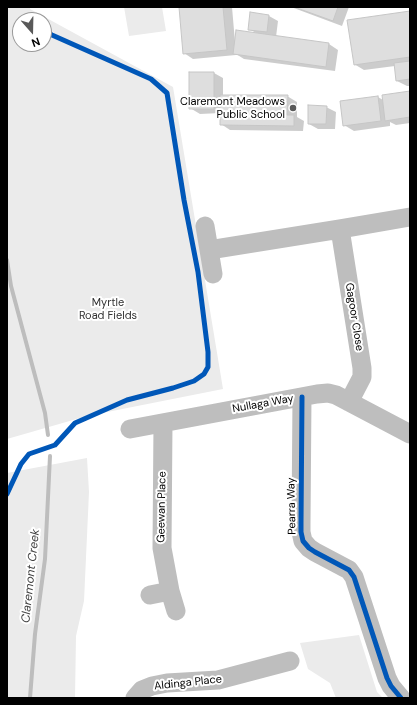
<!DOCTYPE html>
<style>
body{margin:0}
#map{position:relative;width:417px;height:705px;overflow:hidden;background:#fff;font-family:"DM Sans",sans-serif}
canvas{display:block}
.frame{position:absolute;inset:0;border:8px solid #000;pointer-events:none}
.north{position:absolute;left:12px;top:12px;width:40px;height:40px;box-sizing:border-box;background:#fff;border:1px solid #999;border-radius:50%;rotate:160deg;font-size:11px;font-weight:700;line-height:16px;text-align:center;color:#000}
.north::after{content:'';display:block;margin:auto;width:14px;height:18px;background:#595959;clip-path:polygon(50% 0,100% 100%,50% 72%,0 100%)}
</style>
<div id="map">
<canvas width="417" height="705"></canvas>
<div class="frame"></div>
<div class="north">N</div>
</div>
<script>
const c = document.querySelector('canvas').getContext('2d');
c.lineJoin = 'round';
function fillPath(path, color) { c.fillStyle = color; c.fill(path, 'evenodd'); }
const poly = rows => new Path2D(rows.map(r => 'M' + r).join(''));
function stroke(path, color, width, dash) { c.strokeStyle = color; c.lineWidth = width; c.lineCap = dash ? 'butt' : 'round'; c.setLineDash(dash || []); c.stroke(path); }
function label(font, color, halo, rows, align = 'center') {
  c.font = font + ' "DM Sans",sans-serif'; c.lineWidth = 4; c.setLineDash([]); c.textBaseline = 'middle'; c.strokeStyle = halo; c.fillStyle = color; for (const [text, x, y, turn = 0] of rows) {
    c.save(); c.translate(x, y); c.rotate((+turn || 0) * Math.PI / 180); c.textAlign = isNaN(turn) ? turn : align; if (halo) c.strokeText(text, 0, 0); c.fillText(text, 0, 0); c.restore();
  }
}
const green = poly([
 [7,7,30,7,30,9,173,87,223,389,87,416,7,439],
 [20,20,44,20,44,44,20,44],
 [124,7,162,7,166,31,129,36],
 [87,458,89,492,84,601,76,636,75,698,7,698,7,473],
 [359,635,377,692,383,698,336,698,330,683,308,669,300,643]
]);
const shadow = poly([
 [180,7,232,7,235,42,258,34,249,29,269,16,278,21,276,37,329,44,338,50,335,71,244,59,236,54,236,55,193,59,184,53],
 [291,7,349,7,342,26],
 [410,12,410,86,407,86,397,81,395,66,364,70,354,64],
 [214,73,223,78,223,96,287,96,297,102,297,117,304,121,303,131,230,130,221,124,221,113,200,114,190,108],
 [410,92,410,123,396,125,390,122,390,126,354,131,344,125,378,97,383,100],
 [326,107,336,112,335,129,318,129,309,124]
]);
const stream = poly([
 [7,260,11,286,45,413,48,435],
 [30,698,35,634,45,559,50,456]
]);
const building = poly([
 [179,7,223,7,227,50,183,54,179,7],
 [294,7,338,7,333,21,294,7],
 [410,11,410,57,354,65,347,20,410,11],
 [250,12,269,15,267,32,248,30,250,12],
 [236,30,329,43,326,67,233,54,236,30],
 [410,61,410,79,396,81,394,63,410,61],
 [189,72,214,72,214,109,189,109,189,72],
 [410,91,410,117,385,121,382,95,410,91],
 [220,95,288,95,287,115,294,115,294,126,220,125,220,95],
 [378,96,381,121,343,126,340,101,378,96],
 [308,105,327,106,326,124,308,124,308,105]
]);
const minor = poly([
 [205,226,213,274],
 [340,229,362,368,362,377,349,402],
 [209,250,340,229,410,217],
 [302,397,301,523,301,532,303,541,309,548,315,552,349,570,354,577,387,678,391,686,401,698],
 [163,423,162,548,170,591,176,611],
 [130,429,317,394,328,393,336,395,410,434],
 [150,595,170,591],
 [135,698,142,690,152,686,167,683,218,680,290,661]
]);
const cycleway = poly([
 [302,397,301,523,301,532,303,541,309,548,315,552,349,570,354,577,387,678,391,686,401,698],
 [7,494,21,464,29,454,55,445,75,423,127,400,173,388,194,381,204,374,208,367,208,352,198,272,184,200,167,93,151,79,52,35,44,31]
]);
const markers = [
 [293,108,4,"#595959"]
];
const poiNames = [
 ["Claremont Meadows",285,102],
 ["Public School",285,115]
];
const parkNames = [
 ["Myrtle",108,303],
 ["Road Fields",108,316]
];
const streetNames = [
 ["Gagoor Close",354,317,81],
 ["Nullaga Way",263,404,-10],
 ["Pearra Way",292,506,-91],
 ["Geewan Place",162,507,-89],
 ["Aldinga Place",188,683,-6]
];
const waterNames = [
 ["Claremont Creek",31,576,-84]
];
fillPath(green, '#ebebeb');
fillPath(shadow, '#0003');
stroke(stream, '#bdbdbd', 4);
fillPath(building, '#dedede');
stroke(building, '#c6c6c6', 1);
stroke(minor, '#bebebe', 19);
stroke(cycleway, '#0057b8', 5);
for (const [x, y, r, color] of markers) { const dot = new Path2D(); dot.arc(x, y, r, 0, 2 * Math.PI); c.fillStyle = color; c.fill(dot); stroke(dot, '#fff', 1.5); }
label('11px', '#000', '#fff', poiNames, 'right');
label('11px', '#313131', '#fff', parkNames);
label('11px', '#000', '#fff', streetNames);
label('italic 12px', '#424242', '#fff', waterNames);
</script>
